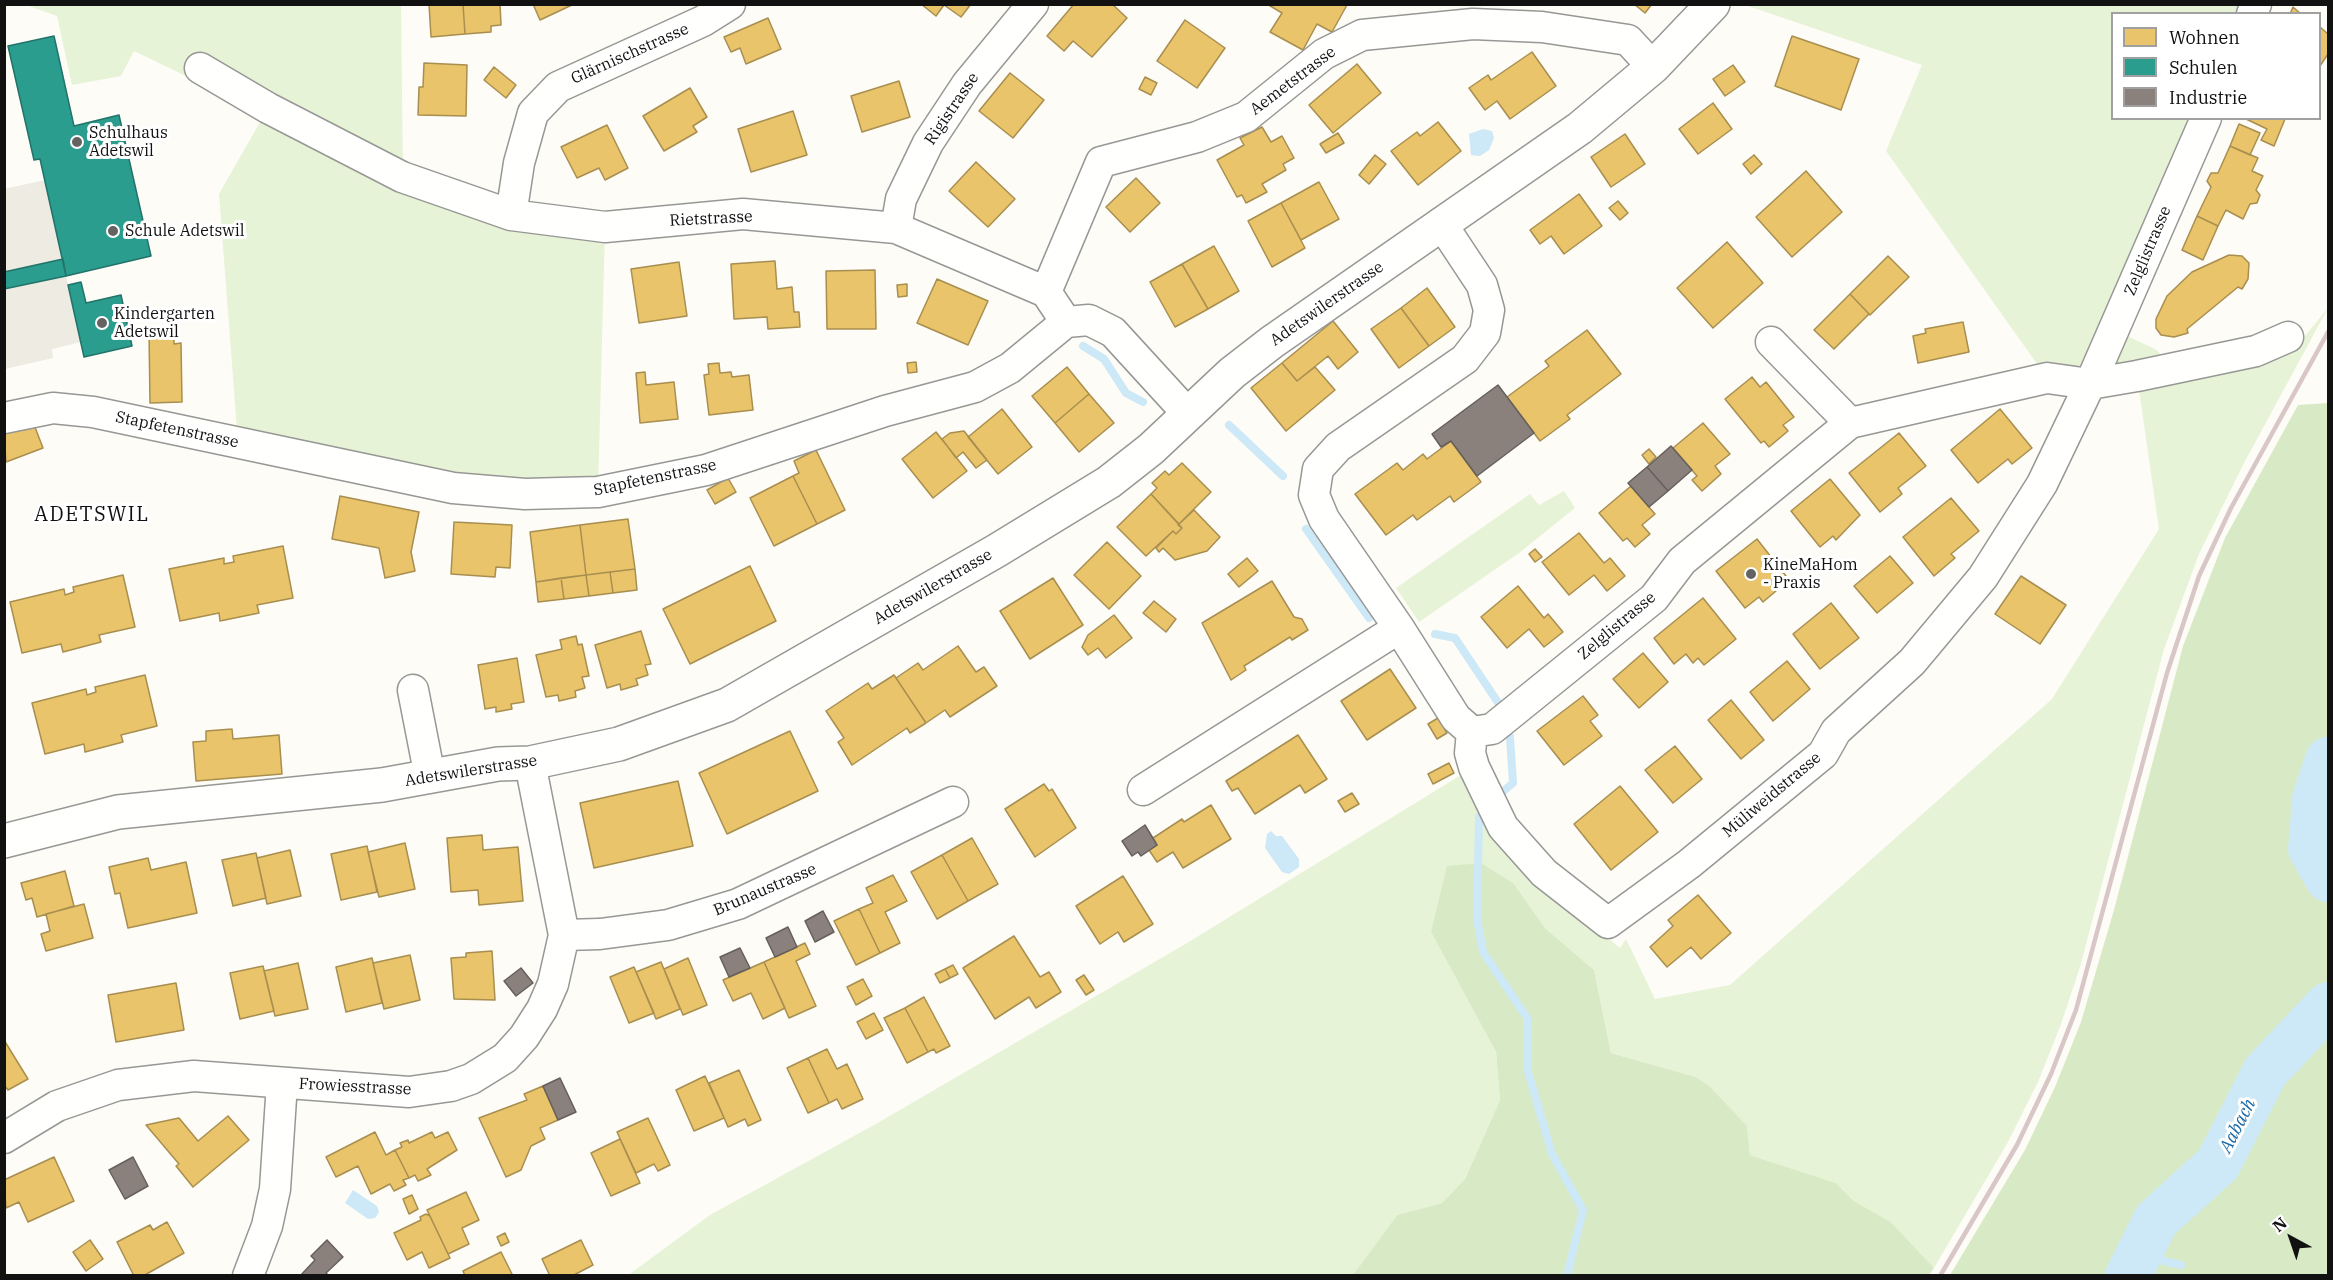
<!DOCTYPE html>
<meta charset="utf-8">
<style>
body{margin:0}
#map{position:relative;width:2333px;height:1280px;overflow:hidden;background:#fdfcf7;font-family:"IBM Plex Serif",serif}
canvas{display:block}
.frame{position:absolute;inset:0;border:6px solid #111;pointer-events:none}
.legend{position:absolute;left:2111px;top:12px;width:210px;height:108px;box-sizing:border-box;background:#fff;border:2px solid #a0a0a0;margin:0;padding:8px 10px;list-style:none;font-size:18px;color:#111}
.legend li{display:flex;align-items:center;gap:12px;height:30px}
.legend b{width:30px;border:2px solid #a0a0a0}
.north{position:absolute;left:2261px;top:1208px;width:60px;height:60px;-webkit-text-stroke:4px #fff;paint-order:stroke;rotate:320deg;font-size:16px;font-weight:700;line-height:24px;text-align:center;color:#111}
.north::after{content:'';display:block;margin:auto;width:21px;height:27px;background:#111;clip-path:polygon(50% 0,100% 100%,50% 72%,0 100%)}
</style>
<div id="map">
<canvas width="2333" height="1280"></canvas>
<div class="frame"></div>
<ul class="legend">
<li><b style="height:16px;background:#e9c46a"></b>Wohnen</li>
<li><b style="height:16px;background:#2a9d8f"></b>Schulen</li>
<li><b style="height:16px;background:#8a817c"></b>Industrie</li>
</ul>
<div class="north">N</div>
</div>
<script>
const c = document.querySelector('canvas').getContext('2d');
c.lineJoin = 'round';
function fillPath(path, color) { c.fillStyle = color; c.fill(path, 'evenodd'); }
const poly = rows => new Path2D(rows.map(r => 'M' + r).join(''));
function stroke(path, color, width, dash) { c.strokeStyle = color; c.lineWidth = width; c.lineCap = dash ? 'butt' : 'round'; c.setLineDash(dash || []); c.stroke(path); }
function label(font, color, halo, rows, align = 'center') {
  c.font = font + ' "IBM Plex Serif",serif'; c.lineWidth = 6; c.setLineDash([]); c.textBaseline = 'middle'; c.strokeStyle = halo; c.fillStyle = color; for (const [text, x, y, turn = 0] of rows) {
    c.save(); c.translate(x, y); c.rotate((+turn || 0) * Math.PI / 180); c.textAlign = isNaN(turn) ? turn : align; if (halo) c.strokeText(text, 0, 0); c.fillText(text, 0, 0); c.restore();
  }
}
const green = poly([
 [26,5,401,5,403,177,605,227,598,492,525,494,238,443,219,194,268,108,200,68,190,78,134,51,121,76,72,85,57,16],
 [1745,5,2245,5,2241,13,2112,14,2112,118,2196,119,2108,327,2157,350,2177,376,2300,342,2328,308,2243,465,2199,554,2164,649,2080,967,2061,1024,2038,1082,2008,1142,1934,1268,1891,1222,1854,1201,1836,1183,1750,1155,1747,1126,1696,1077,1611,1053,1594,970,1545,928,1514,884,1431,932,1496,1052,1500,1100,1465,1179,1442,1203,1397,1215,1353,1275,627,1276,710,1215,874,1125,1182,946,1466,772,1576,912,1620,948,1626,939,1655,999,1730,985,2052,699,2159,529,2137,376,2047,378,1886,151,1922,65],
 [1564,491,1575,508,1519,553,1419,622,1396,588,1530,494,1539,505]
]);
const forest = poly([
 [2328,403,2328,1275,1950,1275,2025,1150,2055,1087,2081,1022,2114,910,2183,646,2225,538,2298,405],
 [1481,863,1514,884,1545,928,1594,970,1611,1053,1696,1077,1710,1087,1747,1126,1750,1155,1836,1183,1854,1201,1891,1222,1934,1268,1929,1275,1353,1275,1397,1215,1442,1203,1465,1179,1500,1100,1496,1052,1431,932,1447,866]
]);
const plaza = poly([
 [45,180,63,259,5,272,4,189],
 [66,276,81,342,52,349,53,358,5,369,4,289]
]);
const water = poly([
 [1483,129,1492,131,1494,138,1489,150,1480,156,1471,155,1469,134],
 [1271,831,1276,836,1282,836,1299,859,1299,867,1289,874,1282,872,1265,848,1267,834],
 [353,1190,377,1206,379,1212,375,1218,368,1219,345,1203]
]);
const homes = poly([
 [429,4,463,4,465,34,431,37,429,4],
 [463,4,500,4,501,25,491,26,491,32,465,34,463,4],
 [533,4,574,4,540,20,533,4],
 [921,4,971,4,961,17,944,5,936,16,921,4],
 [1074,4,1112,4,1127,18,1092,57,1073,41,1064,51,1047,36,1074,4],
 [1267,4,1345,4,1347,5,1332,32,1317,24,1303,50,1270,32,1282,13,1267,4],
 [1634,4,1652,4,1645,13,1634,4],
 [2293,7,2301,14,2290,14,2293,7],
 [768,18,781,49,746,64,740,48,731,52,724,37,768,18],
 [1185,20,1225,48,1197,88,1157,61,1185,20],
 [2320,27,2328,34,2328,54,2320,66,2320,27],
 [1792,36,1859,59,1841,110,1775,86,1792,36],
 [1532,52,1556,86,1510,119,1497,101,1485,110,1469,88,1488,75,1491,80,1532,52],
 [424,63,467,65,466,116,418,115,419,87,423,87,424,63],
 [1357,64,1381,93,1333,133,1309,105,1357,64],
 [1733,65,1745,82,1725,96,1713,79,1733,65],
 [494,67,516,85,506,98,484,80,494,67],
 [1010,73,1044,100,1013,138,979,111,1010,73],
 [1145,77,1157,83,1151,95,1139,89,1145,77],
 [899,81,910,117,862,132,851,96,899,81],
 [690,88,707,117,693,126,697,132,664,151,643,116,690,88],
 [1713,103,1732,129,1698,154,1679,129,1713,103],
 [793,111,807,155,751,172,738,129,793,111],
 [2244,118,2288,118,2285,119,2274,146,2261,140,2267,129,2244,118],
 [1438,122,1461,151,1418,185,1391,151,1417,132,1420,136,1438,122],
 [2239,124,2260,133,2250,155,2230,146,2239,124],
 [607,125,628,168,605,180,599,168,577,178,561,147,607,125],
 [1262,127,1271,142,1282,136,1294,158,1283,164,1286,170,1262,184,1267,192,1246,203,1242,195,1237,197,1217,160,1244,145,1240,138,1262,127],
 [1338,133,1344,143,1326,153,1320,144,1338,133],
 [1625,134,1645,164,1611,187,1591,157,1625,134],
 [2230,146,2258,158,2252,171,2263,176,2256,190,2260,195,2257,203,2250,204,2243,219,2226,210,2218,226,2197,216,2211,187,2207,181,2211,173,2218,173,2230,146],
 [1375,155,1386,164,1369,184,1359,175,1375,155],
 [1754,155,1762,164,1751,174,1743,164,1754,155],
 [976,162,1015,199,988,227,949,191,976,162],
 [1806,171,1842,212,1792,257,1756,217,1806,171],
 [1136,178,1160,203,1130,232,1106,207,1136,178],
 [1319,182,1339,219,1301,240,1281,203,1319,182],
 [1579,194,1602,226,1564,254,1551,236,1540,244,1530,230,1579,194],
 [1618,201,1628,213,1620,220,1609,208,1618,201],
 [1281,203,1305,248,1272,267,1248,221,1281,203],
 [2197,216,2218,226,2203,260,2182,250,2197,216],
 [1727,242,1763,283,1713,328,1677,288,1727,242],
 [1214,246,1239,291,1208,309,1182,264,1214,246],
 [2229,255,2242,256,2249,263,2248,279,2242,289,2238,287,2187,329,2188,333,2174,337,2161,335,2156,328,2156,319,2167,296,2192,272,2229,255],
 [1888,256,1909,277,1870,315,1850,294,1888,256],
 [775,261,777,289,792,287,794,312,799,312,800,327,768,329,767,317,734,319,731,264,775,261],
 [679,262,687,316,639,323,631,269,679,262],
 [1182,264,1208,309,1175,327,1150,282,1182,264],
 [875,270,876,329,827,329,826,271,875,270],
 [937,279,988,301,968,345,917,323,937,279],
 [907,284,907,296,898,297,897,285,907,284],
 [1427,288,1455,327,1429,346,1401,308,1427,288],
 [1850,294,1869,314,1834,349,1814,330,1850,294],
 [1401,308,1429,346,1399,368,1371,329,1401,308],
 [1333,321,1358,352,1338,369,1328,356,1297,381,1282,363,1333,321],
 [1963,322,1969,352,1918,363,1913,336,1926,333,1925,329,1963,322],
 [1587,330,1621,374,1567,415,1570,419,1540,441,1507,397,1549,366,1545,361,1587,330],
 [149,332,174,332,174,344,181,343,182,402,150,403,149,332],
 [916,362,917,372,908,373,907,363,916,362],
 [719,363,720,373,731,372,732,377,749,375,753,410,709,415,704,375,709,374,708,364,719,363],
 [1282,363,1297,381,1315,367,1335,390,1286,431,1251,388,1282,363],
 [1067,367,1089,394,1055,423,1032,396,1067,367],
 [645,372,646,385,674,382,678,419,640,423,636,373,645,372],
 [1752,377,1760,387,1766,382,1794,417,1783,425,1788,431,1769,447,1764,441,1761,443,1725,399,1752,377],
 [1089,394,1114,423,1079,452,1055,423,1089,394],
 [1002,409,1032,447,998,474,968,437,1002,409],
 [2000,409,2032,448,2012,464,2008,459,1978,483,1951,450,2000,409],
 [33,422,43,448,6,462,4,433,33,422],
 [1703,423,1730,454,1715,466,1721,474,1702,491,1692,480,1697,476,1673,448,1703,423],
 [964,431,987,460,976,468,963,452,956,458,942,439,950,433,964,431],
 [936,432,967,471,933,498,902,459,936,432],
 [1899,433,1926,466,1898,488,1902,494,1880,512,1849,473,1899,433],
 [1451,441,1481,482,1454,502,1450,496,1417,520,1413,515,1386,535,1355,494,1397,463,1403,470,1423,454,1427,459,1451,441],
 [1649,449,1656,457,1649,464,1642,455,1649,449],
 [816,450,845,510,817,524,793,476,799,473,794,461,816,450],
 [1182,463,1211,492,1179,524,1151,494,1157,488,1152,483,1165,471,1169,475,1182,463],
 [793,476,817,524,774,546,750,498,793,476],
 [728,478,736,492,715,504,707,490,728,478],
 [1830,479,1860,515,1836,540,1833,536,1820,547,1791,511,1830,479],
 [1631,486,1655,514,1642,525,1650,534,1635,547,1627,538,1623,541,1599,513,1631,486],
 [1151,494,1182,528,1176,534,1173,531,1146,556,1117,527,1151,494],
 [340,496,419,512,411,552,415,571,385,578,379,548,332,539,340,496],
 [1951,498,1979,531,1951,554,1955,558,1934,576,1903,537,1951,498],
 [1194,510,1220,537,1207,551,1175,560,1163,548,1159,552,1156,548,1173,531,1176,534,1182,528,1178,525,1194,510],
 [628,519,635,569,586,575,580,525,628,519],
 [454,522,512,525,510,568,496,567,495,577,451,574,454,522],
 [580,525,586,575,536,582,530,532,580,525],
 [1579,533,1604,563,1610,558,1625,576,1607,591,1594,575,1569,595,1542,562,1579,533],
 [1757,539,1786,576,1773,587,1776,591,1763,602,1759,597,1745,608,1716,571,1757,539],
 [1107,542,1141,576,1109,609,1074,575,1107,542],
 [283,546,293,598,257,605,259,613,220,621,219,613,180,621,169,569,224,558,224,564,234,562,233,556,283,546],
 [1535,549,1542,557,1535,562,1529,554,1535,549],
 [1890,556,1913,583,1877,613,1854,586,1890,556],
 [1247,558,1258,571,1239,587,1228,574,1247,558],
 [750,566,776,621,690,664,663,609,750,566],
 [635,569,637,590,613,593,610,572,635,569],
 [610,572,613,593,589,596,586,575,610,572],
 [123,575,135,627,99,635,101,642,63,652,61,644,22,653,10,602,64,589,65,595,74,592,73,587,123,575],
 [586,575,589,596,564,599,561,578,586,575],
 [2021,576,2066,605,2040,644,1995,614,2021,576],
 [561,578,564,599,538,602,536,582,561,578],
 [1053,578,1083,625,1030,659,1000,611,1053,578],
 [1272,581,1294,617,1302,619,1308,630,1292,640,1290,637,1244,666,1246,670,1231,680,1202,623,1272,581],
 [1518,586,1544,618,1548,614,1563,632,1544,647,1529,629,1507,648,1481,617,1518,586],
 [1703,598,1736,639,1704,665,1698,658,1693,663,1686,654,1674,664,1654,638,1703,598],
 [1154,601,1176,619,1166,632,1143,613,1154,601],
 [1831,603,1859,638,1820,669,1793,634,1831,603],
 [1114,615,1132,638,1106,658,1098,648,1088,655,1082,647,1088,635,1114,615],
 [641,631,651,664,645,665,648,675,636,679,638,685,621,690,620,684,607,688,595,645,641,631],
 [576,636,578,645,582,644,589,676,582,677,585,688,575,691,576,697,559,701,558,695,546,697,536,655,562,649,560,640,576,636],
 [958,646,976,672,984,667,997,686,950,717,945,710,926,723,896,678,918,663,923,670,958,646],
 [1643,653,1668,682,1639,708,1613,679,1643,653],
 [517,658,524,702,511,704,512,709,496,712,496,707,485,709,478,665,517,658],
 [1787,661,1810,689,1773,721,1750,692,1787,661],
 [1390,669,1416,708,1367,740,1341,701,1390,669],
 [145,675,157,726,121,735,123,742,85,752,84,744,45,754,32,703,86,689,87,695,96,692,95,687,145,675],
 [894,675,926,723,910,733,907,728,852,765,838,742,844,738,826,711,868,683,872,689,894,675],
 [1583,696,1598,715,1590,721,1602,736,1564,765,1537,731,1583,696],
 [1731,700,1764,740,1741,759,1708,720,1731,700],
 [1438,718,1447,733,1437,739,1428,724,1438,718],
 [232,729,233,739,279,735,282,774,196,781,193,742,206,741,206,731,232,729],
 [790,731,818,791,727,834,699,773,790,731],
 [1298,735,1327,779,1305,793,1300,785,1255,814,1238,788,1232,791,1226,781,1298,735],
 [1675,746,1702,779,1673,803,1645,770,1675,746],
 [1449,763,1454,773,1433,784,1428,774,1449,763],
 [678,781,693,846,594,868,580,803,678,781],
 [1044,784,1049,791,1052,789,1076,828,1035,857,1005,809,1044,784],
 [1620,786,1658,832,1611,870,1574,824,1620,786],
 [1352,793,1359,804,1345,812,1338,801,1352,793],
 [1211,805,1231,839,1183,868,1173,852,1157,862,1149,850,1157,845,1153,838,1182,819,1184,822,1211,805],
 [482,835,483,850,518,847,523,901,479,905,478,890,451,892,447,838,482,835],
 [972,838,998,884,968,901,942,855,972,838],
 [405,843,415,889,379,897,368,852,405,843],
 [367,846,377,892,341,900,331,854,367,846],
 [290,850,301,896,267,904,257,858,290,850],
 [256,853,266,898,233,906,222,860,256,853],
 [942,855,968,901,937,919,911,872,942,855],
 [148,858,151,870,186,862,197,913,128,928,120,893,115,894,109,867,148,858],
 [65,871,74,906,37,917,32,898,26,900,21,883,65,871],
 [893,875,907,901,885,912,900,943,880,953,859,909,873,903,866,888,893,875],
 [1123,876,1153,924,1124,942,1118,932,1100,944,1076,906,1123,876],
 [1698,895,1731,933,1701,959,1691,947,1667,967,1650,947,1673,926,1668,920,1698,895],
 [84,904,93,938,46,951,41,934,50,931,46,914,84,904],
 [859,909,880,953,856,965,834,921,859,909],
 [1014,936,1040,977,1049,972,1061,992,1036,1008,1029,997,995,1019,963,968,1014,936],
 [805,943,810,954,796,961,816,1006,789,1018,764,962,805,943],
 [492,951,495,1000,454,999,451,958,466,957,466,953,492,951],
 [410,955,420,1000,384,1009,373,963,410,955],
 [372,958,382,1003,346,1012,336,967,372,958],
 [688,958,707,1005,683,1015,664,969,688,958],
 [661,962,680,1009,656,1019,636,972,661,962],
 [764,962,785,1008,763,1019,751,993,733,1001,723,980,764,962],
 [298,963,308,1009,275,1016,264,971,298,963],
 [953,965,958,974,950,978,945,969,953,965],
 [263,966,274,1011,240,1019,230,973,263,966],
 [634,967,654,1013,629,1023,610,977,634,967],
 [945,969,950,978,940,983,935,974,945,969],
 [1084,975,1094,990,1086,995,1076,980,1084,975],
 [863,979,872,996,856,1005,847,987,863,979],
 [176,983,184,1030,116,1042,108,995,176,983],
 [924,997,950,1046,936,1053,934,1049,928,1052,905,1008,924,997],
 [905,1008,928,1052,907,1063,884,1018,905,1008],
 [874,1013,883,1030,866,1039,857,1022,874,1013],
 [4,1040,28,1079,8,1090,4,1085,4,1040],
 [827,1049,837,1069,847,1064,863,1099,842,1109,837,1099,829,1103,808,1058,827,1049],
 [808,1058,829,1103,808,1113,787,1068,808,1058],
 [739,1070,761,1120,748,1126,745,1119,728,1127,709,1083,739,1070],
 [705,1076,724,1118,694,1131,676,1090,705,1076],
 [543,1086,558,1120,540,1128,545,1139,531,1146,521,1170,506,1177,479,1118,527,1100,524,1094,543,1086],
 [228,1116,249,1140,193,1187,176,1166,179,1164,146,1125,179,1118,198,1141,228,1116],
 [648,1118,670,1165,658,1171,654,1164,636,1173,617,1132,648,1118],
 [375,1132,386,1155,395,1150,409,1178,403,1180,406,1185,394,1191,390,1184,371,1194,358,1166,336,1177,326,1157,375,1132],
 [432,1132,435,1138,448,1132,457,1150,427,1169,431,1175,418,1181,415,1175,409,1178,395,1150,402,1147,400,1143,408,1140,409,1143,432,1132],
 [620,1139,640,1183,611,1196,591,1153,620,1139],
 [54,1157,74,1201,28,1222,19,1202,6,1208,4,1180,54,1157],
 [466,1192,479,1220,462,1228,469,1244,448,1254,427,1210,466,1192],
 [412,1195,418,1209,409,1214,403,1199,412,1195],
 [426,1214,430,1216,450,1258,429,1268,422,1252,407,1260,394,1233,421,1220,420,1217,426,1214],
 [167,1222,184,1253,143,1276,134,1276,117,1242,150,1225,153,1230,167,1222],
 [505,1233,509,1242,501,1246,497,1237,505,1233],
 [90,1240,103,1259,86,1271,73,1252,90,1240],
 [581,1240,593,1265,572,1276,550,1276,542,1259,581,1240],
 [501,1252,513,1276,465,1276,463,1271,501,1252]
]);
const schools = poly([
 [54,36,74,126,119,115,151,256,66,276,40,159,34,160,8,46,54,36],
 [63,259,66,276,4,289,4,272,63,259],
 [81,282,86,303,121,295,132,346,84,357,68,285,81,282]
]);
const industry = poly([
 [1498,385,1534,433,1477,476,1451,441,1441,447,1432,434,1498,385],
 [1671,446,1692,470,1668,491,1647,467,1671,446],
 [1647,467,1668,491,1649,507,1628,483,1647,467],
 [1145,825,1157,845,1141,856,1138,852,1132,856,1122,841,1145,825],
 [823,911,834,932,815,942,805,921,823,911],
 [788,927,797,947,775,957,766,938,788,927],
 [740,948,750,968,729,977,720,957,740,948],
 [521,968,533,983,516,996,504,981,521,968],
 [560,1078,576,1112,558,1120,543,1086,560,1078],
 [133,1157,148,1186,125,1199,109,1170,133,1157],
 [327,1240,343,1257,326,1273,329,1276,300,1276,315,1260,311,1256,327,1240]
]);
const stream = poly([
 [1083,346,1104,359,1126,393,1143,402],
 [1229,425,1283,476],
 [1306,529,1369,618],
 [1435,634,1455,638,1499,704],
 [1500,794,1513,783,1510,737],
 [1479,817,1477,919,1483,952,1527,1018,1528,1072,1552,1154,1583,1210,1567,1276],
 [2138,1255,2181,1265]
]);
const river = poly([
 [2328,760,2315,799,2311,849,2328,879],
 [2128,1276,2156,1220,2218,1164,2265,1072,2328,1005]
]);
const minor = poly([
 [2252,14,2256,4],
 [200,68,268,108,402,177,511,215,605,227,743,214,896,228,1046,292,1066,322],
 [511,215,519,163,533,113,558,87,703,21,730,4],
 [1441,223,1482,285,1489,310,1485,333,1465,359,1338,447,1318,469,1314,495,1324,519,1399,628,1456,718,1472,732,1492,729,1654,598,1682,561,1850,423,2047,378,2090,384,2137,376,2256,351,2288,337],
 [896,228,901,199,928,143,967,84,1033,4],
 [1046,292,1101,162,1197,137,1246,117,1324,54,1362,35,1473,24,1542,27,1628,40,1653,67],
 [1066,322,1089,320,1113,332,1188,414],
 [1771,342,1850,423],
 [4,418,53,408,93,412,453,488,525,494,598,492,706,470,885,411,975,387,1010,368,1066,322],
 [413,690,430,777],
 [1472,732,1470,753,1474,767,1503,827,1544,873,1608,923,1689,864,1823,754,1836,731,1912,662,1983,577,2042,484,2090,384,2206,118],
 [1143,790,1399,628],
 [564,935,600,934,668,925,738,904,953,802],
 [4,1138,57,1106,118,1085,194,1076,409,1092,451,1086,471,1079,505,1058,524,1037,542,1009,553,984,564,935,530,763],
 [248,1276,267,1226,275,1189,282,1083]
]);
const tertiary = poly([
 [4,841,118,812,382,785,498,764,530,763,619,744,727,705,996,551,1109,482,1151,449,1232,373,1272,342,1580,128,1653,67,1713,4]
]);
const rail = poly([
 [1940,1276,2017,1145,2051,1074,2076,1010,2167,673,2199,576,2231,508,2328,332]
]);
const markers = [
 [77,142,6,"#646362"],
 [113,231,6,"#646362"],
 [102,323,6,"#646362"],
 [1751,574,6,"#646362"]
];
const streetNames = [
 ["Glärnischstrasse",630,54,-24],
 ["Aemetstrasse",1293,81,-37],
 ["Rigistrasse",952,109,-56],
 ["Rietstrasse",711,219,-3],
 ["Zelglistrasse",2148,251,-67],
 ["Adetswilerstrasse",1327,304,-35],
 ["Stapfetenstrasse",177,430,12],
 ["Stapfetenstrasse",655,478,-12],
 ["Adetswilerstrasse",933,587,-30],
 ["Zelglistrasse",1617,626,-40],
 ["Adetswilerstrasse",471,771,-9],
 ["Müliweidstrasse",1772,795,-40],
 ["Brunaustrasse",765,890,-23],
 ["Frowiesstrasse",355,1087,3]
];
const poiNames = [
 ["Schulhaus",89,133],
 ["Adetswil",89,151],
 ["Schule Adetswil",125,231],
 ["Kindergarten",114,314],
 ["Adetswil",114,332],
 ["KineMaHom",1763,565],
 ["- Praxis",1763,583]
];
const waterNames = [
 ["Aabach",2238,1126,-63]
];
const quarterNames = [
 ["ADETSWIL",92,515]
];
fillPath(green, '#e7f3d7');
fillPath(forest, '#d8eac5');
fillPath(plaza, '#edebe2');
fillPath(water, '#cde8f7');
fillPath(homes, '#e9c46a');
stroke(homes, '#a88e4f', 1.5);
fillPath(schools, '#2a9d8f');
stroke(schools, '#227369', 1.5);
fillPath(industry, '#8a817c');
stroke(industry, '#665f5c', 1.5);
stroke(stream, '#cde8f7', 8);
stroke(river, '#cde8f7', 46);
stroke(minor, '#979795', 33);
stroke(tertiary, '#979795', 36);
stroke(minor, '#fffffe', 30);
stroke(tertiary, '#fffffe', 33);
stroke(rail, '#d9c6c7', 4.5);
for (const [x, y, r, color] of markers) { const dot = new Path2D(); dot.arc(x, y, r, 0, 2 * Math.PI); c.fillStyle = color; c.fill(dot); stroke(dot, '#fff', 2); }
label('16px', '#111', '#fff', streetNames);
label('16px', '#111', '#fff', poiNames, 'left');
label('italic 18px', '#1768a6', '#fff', waterNames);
c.letterSpacing = '1.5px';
label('20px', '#111', '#fff', quarterNames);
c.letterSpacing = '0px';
</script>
